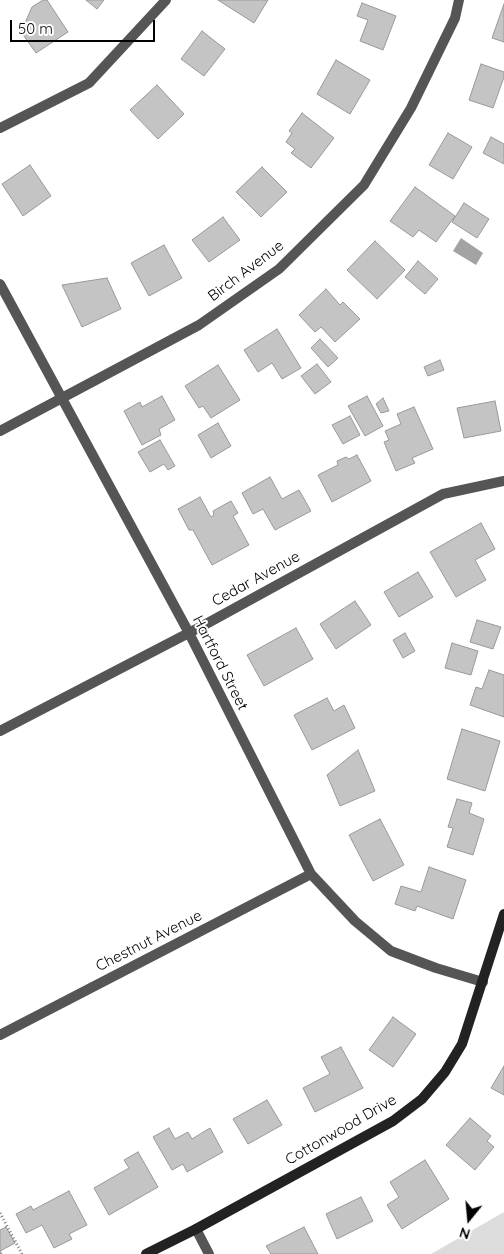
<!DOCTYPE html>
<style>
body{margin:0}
#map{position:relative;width:504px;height:1254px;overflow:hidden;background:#fff;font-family:Quicksand,sans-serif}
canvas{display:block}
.north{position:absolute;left:444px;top:1194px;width:50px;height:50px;-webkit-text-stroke:4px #fff;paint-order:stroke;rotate:197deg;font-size:14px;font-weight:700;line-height:20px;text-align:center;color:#000}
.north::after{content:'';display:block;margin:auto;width:18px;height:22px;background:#000;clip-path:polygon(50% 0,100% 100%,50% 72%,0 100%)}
.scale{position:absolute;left:10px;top:20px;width:145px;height:22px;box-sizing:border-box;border:2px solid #000;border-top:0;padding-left:6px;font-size:15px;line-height:18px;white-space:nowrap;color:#000;-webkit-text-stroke:4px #fff;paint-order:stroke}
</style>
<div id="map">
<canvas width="504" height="1254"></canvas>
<div class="north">N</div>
<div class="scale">50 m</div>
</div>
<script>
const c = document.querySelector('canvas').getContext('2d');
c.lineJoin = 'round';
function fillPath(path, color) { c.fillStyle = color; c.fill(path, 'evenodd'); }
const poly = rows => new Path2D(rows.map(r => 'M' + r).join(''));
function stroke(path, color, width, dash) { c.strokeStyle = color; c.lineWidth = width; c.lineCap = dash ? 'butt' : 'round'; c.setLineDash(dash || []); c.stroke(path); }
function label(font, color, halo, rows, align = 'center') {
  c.font = font + ' Quicksand,sans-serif'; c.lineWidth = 4; c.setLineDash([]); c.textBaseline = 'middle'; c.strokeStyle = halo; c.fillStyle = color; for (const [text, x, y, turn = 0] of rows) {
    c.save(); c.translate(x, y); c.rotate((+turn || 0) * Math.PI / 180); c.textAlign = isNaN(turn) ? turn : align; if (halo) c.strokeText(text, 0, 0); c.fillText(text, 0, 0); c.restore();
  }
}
const green = poly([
 [504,1212,504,1254,431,1254]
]);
const water = poly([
 [461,238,483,253,476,265,453,251]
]);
const building = poly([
 [43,0,47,0,68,32,36,53,21,32,32,7,43,0],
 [86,0,104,0,97,9,86,0],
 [218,0,268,0,254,23,218,0],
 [362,3,396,16,383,50,360,41,368,20,357,16,362,3],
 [504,4,504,42,492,38,504,4],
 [202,31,225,49,204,76,181,59,202,31],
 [336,60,370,80,350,114,317,94,336,60],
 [481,64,504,72,504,77,493,108,469,100,481,64],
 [157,85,184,114,158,139,130,110,157,85],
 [302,113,334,138,311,168,291,153,295,149,286,142,292,133,289,131,302,113],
 [448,133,472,147,453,179,429,165,448,133],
 [491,137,504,144,504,164,483,153,491,137],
 [30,165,51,196,23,216,2,184,30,165],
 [262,167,287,192,261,217,236,192,262,167],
 [415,187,455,216,436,242,419,230,413,237,390,221,415,187],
 [464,203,489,219,477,238,452,222,464,203],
 [223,217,240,240,209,262,192,240,223,217],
 [375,241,405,270,377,299,347,270,375,241],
 [164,245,182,278,149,296,131,263,164,245],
 [418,261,438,279,425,294,405,277,418,261],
 [107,278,121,309,82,327,62,285,107,278],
 [326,289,340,305,343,302,360,319,335,342,321,327,315,332,299,315,326,289],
 [277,329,301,368,282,379,272,363,258,372,244,350,277,329],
 [320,339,338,358,328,367,311,348,320,339],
 [440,360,444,370,428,376,424,367,440,360],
 [317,364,331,382,315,394,301,376,317,364],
 [218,365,240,400,211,418,203,406,199,408,185,386,218,365],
 [162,396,175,420,159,429,161,435,142,445,124,411,140,402,142,407,162,396],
 [367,396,383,426,365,436,348,406,367,396],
 [383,398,389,411,381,413,376,404,383,398],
 [495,401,501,431,464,438,457,408,495,401],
 [414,407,433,449,412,458,415,463,396,471,384,442,389,440,385,431,401,424,397,414,414,407],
 [350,416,360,435,343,444,332,425,350,416],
 [218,423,231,446,211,458,198,435,218,423],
 [160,440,175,466,168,470,164,464,150,472,138,452,160,440],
 [357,455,371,481,332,502,318,475,338,465,337,461,346,457,349,459,357,455],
 [270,477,282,499,299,490,311,511,275,530,263,509,253,514,242,493,270,477],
 [200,497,211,517,214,515,213,511,231,501,238,513,233,516,249,545,212,565,193,530,189,530,178,509,200,497],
 [481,523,495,549,475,560,486,580,456,597,430,552,481,523],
 [418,572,433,597,399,617,384,592,418,572],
 [355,601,371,625,336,649,320,624,355,601],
 [477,620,501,627,493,649,470,642,477,620],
 [296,628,313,659,264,686,247,655,296,628],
 [405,633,415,651,403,658,393,640,405,633],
 [452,643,478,651,471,675,445,668,452,643],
 [489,670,504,675,504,717,470,705,476,687,482,689,489,670],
 [327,698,334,711,344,705,355,728,312,750,294,715,327,698],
 [462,729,500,741,485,791,447,779,462,729],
 [358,750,375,791,340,806,327,775,358,750],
 [457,799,472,803,469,813,484,819,473,855,447,847,453,828,448,827,457,799],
 [380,819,404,865,373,881,349,835,380,819],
 [429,867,466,880,453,919,417,906,415,911,395,904,401,886,421,892,429,867],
 [393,1017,416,1034,393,1067,369,1050,393,1017],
 [341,1047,363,1088,315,1112,303,1088,330,1074,321,1057,341,1047],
 [504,1066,504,1095,491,1088,504,1066],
 [267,1100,282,1125,248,1144,233,1119,267,1100],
 [470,1118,491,1136,487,1141,494,1147,475,1170,446,1145,470,1118],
 [169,1128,175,1139,188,1132,192,1139,210,1128,223,1152,187,1172,183,1164,172,1170,153,1137,169,1128],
 [138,1152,158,1187,109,1215,94,1188,129,1168,124,1160,138,1152],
 [425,1160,449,1199,402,1229,387,1205,399,1197,390,1182,425,1160],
 [69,1191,87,1225,69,1234,72,1239,54,1248,42,1225,26,1233,16,1214,31,1206,33,1210,69,1191],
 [361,1197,373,1221,337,1239,326,1214,361,1197],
 [6,1227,15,1243,0,1251,2,1254,0,1254,0,1230,6,1227],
 [304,1227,318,1254,271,1254,266,1246,304,1227]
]);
const path = poly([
 [0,1213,22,1254]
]);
const street = poly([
 [0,128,89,83,166,0],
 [0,284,189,633,311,874,355,921,391,951,436,968,483,982],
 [0,431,199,325,279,269,364,185,411,108,455,18,459,0],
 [0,731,206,624,443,494,504,481],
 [0,1035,311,874],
 [196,1229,209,1254]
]);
const secondary = poly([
 [146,1254,196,1229,393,1121,422,1099,445,1072,462,1044,504,914]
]);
const streetNames = [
 ["Birch Avenue",246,271,-37],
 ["Cedar Avenue",256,579,-29],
 ["Hartford Street",220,663,63],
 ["Chestnut Avenue",149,941,-27],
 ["Cottonwood Drive",341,1130,-30]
];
fillPath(green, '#dcdcdc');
fillPath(water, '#a3a3a3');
fillPath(building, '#c4c4c4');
stroke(building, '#999', 1);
stroke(path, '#777', 3, [1, 2.5]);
stroke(street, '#555', 10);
stroke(secondary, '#222', 10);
label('15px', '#000', '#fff', streetNames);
</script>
